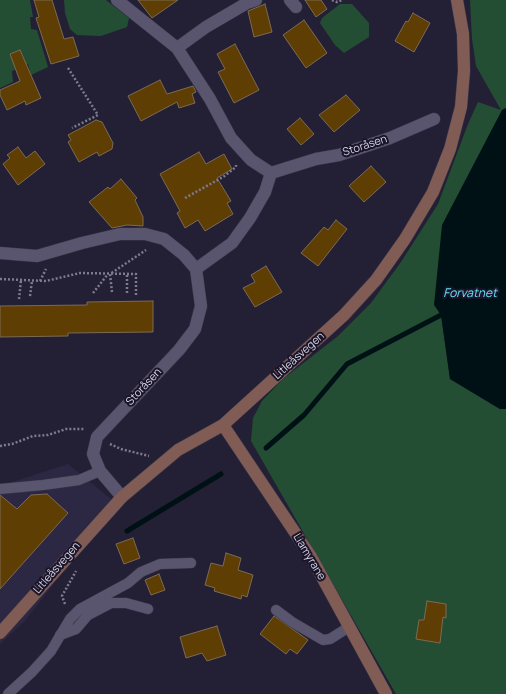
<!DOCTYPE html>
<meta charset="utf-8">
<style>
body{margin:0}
canvas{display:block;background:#231f35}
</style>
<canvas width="506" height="694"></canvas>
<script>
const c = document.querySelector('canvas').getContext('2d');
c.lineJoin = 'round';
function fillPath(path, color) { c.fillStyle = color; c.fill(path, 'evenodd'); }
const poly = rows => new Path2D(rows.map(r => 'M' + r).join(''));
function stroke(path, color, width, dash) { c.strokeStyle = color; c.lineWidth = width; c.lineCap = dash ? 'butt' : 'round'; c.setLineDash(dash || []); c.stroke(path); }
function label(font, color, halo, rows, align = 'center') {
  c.font = font + ' Manrope,sans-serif'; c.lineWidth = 4; c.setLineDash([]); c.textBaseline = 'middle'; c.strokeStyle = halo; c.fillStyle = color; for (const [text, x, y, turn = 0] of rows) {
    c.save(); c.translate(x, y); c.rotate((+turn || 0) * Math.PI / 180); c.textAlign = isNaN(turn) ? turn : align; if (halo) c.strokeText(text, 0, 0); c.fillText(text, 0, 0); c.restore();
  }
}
const built = poly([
 [68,464,116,503,25,621,0,644,0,486]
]);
const green = poly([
 [0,0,30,0,33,17,30,17,31,29,37,30,48,67,31,75,28,64,12,71,13,82,0,88],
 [64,0,106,0,129,18,127,27,101,36,77,35,70,29,65,13],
 [470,0,506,0,506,108,502,110,441,315,450,379,500,409,506,409,506,694,396,694,251,441,253,418,262,401,283,379,338,336,371,303,401,262,438,204,468,124,478,102,501,110,476,66,472,39],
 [340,4,352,4,369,23,369,37,344,53,335,45,320,23,322,18]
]);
const water = poly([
 [506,108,506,409,500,409,450,379,441,315,434,305,442,225,502,110]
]);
const stream = poly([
 [266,448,304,415,347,364,441,315],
 [127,531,221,474]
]);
const building = poly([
 [34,0,52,0,64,39,73,37,79,56,51,64,36,18,39,17,34,0],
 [138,0,178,0,152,18,138,0],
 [305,0,321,0,327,9,316,17,305,0],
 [265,4,272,32,254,37,248,11,265,4],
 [413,13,430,23,414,52,395,41,406,21,408,22,413,13],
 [304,20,327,53,306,68,283,35,304,20],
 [235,44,259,90,234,103,218,72,225,69,217,54,235,44],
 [20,50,41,98,26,105,25,101,7,110,0,95,0,90,20,81,10,54,20,50],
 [160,80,167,94,193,86,196,92,192,94,195,103,179,108,177,102,141,121,128,96,160,80],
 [346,95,360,110,334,132,319,115,346,95],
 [300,118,314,134,301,145,287,129,300,118],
 [96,120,102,122,113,143,112,149,99,156,97,152,79,162,68,142,71,140,68,135,96,120],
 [18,147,26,158,35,151,45,164,18,185,3,164,10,158,7,155,18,147],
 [199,152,206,164,224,154,232,169,217,178,231,201,227,203,233,214,205,231,198,220,185,228,177,213,180,211,160,174,199,152],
 [371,166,386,182,364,202,349,186,371,166],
 [121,179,137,198,135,200,143,217,143,226,127,225,112,228,89,202,108,187,110,189,121,179],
 [336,220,347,229,318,266,301,253,324,227,328,230,336,220],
 [266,266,282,292,255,307,243,288,255,282,251,275,266,266],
 [153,301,153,332,68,333,68,336,0,337,0,306,87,305,87,302,153,301],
 [47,494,68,513,0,589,0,495,17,509,31,495,47,494],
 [133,538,140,558,124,564,116,544,133,538],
 [226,553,241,558,238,570,253,575,247,597,242,595,241,599,214,591,215,588,205,585,211,563,223,566,226,553],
 [159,574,165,590,151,595,145,580,159,574],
 [427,601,446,604,446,618,443,617,440,643,416,639,419,620,424,620,427,601],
 [274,616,308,640,297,654,290,649,286,654,260,634,274,616],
 [217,626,226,655,207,661,202,653,186,658,180,637,217,626]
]);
const path = poly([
 [332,0,337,2,342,0],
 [68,68,98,115,72,128],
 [185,198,223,177,236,167,236,165],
 [0,279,46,281,80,273,136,274,136,296],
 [40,281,46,269],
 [112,292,110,274,146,250],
 [93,293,108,274],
 [127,293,127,274],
 [30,296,32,281],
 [19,299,21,280],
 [110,444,121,449,149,456],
 [0,446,12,444,33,436,48,435,66,429,85,429],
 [65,604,62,596,76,571]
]);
const lane = poly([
 [0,489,43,485,79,480,100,471],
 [276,610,292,622,323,640,330,639,349,627],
 [60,635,76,629,88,615,111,603,126,603,148,609],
 [8,694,32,672,51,651,70,619,80,609,128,583,141,572,160,564,191,563]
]);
const street = poly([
 [117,0,177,48,210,99,231,138,251,160,271,173,265,192,250,218,232,243,196,269],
 [290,0,296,7],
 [177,48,206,27,247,3,256,0],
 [271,173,316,159,339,155,390,138,434,119],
 [0,253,37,256,82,243,120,234,145,234,164,239,184,255,196,269,201,306,195,329,179,350,97,437,93,454,100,471,122,497]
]);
const secondary = poly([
 [223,425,310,555,386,694],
 [0,633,122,497,178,450,223,425,344,315,376,280,405,239,433,192,450,149,461,107,464,71,463,34,457,0]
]);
const streetNames = [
 ["Storåsen",365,146,-18],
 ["Litleåsvegen",299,356,-42],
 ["Storåsen",144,387,-47],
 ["Liamyrane",309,557,59],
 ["Litleåsvegen",57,568,-49]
];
const waterNames = [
 ["Forvatnet",470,294]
];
fillPath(built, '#2c2742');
fillPath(green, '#234e34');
fillPath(water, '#001115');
stroke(stream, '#001115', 5);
fillPath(building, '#5f3e04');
stroke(building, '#7c6a53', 1);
stroke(lane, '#3d394c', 11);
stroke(street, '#3d394c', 13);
stroke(secondary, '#3d394c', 13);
stroke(path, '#7e7b8d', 2.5, [2, 2]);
stroke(lane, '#59556e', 10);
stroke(street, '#59556e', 12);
stroke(secondary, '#815c54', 12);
label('11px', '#d5d3e2', '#1a152a', streetNames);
label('italic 12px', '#68e0f4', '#1a152a', waterNames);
</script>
